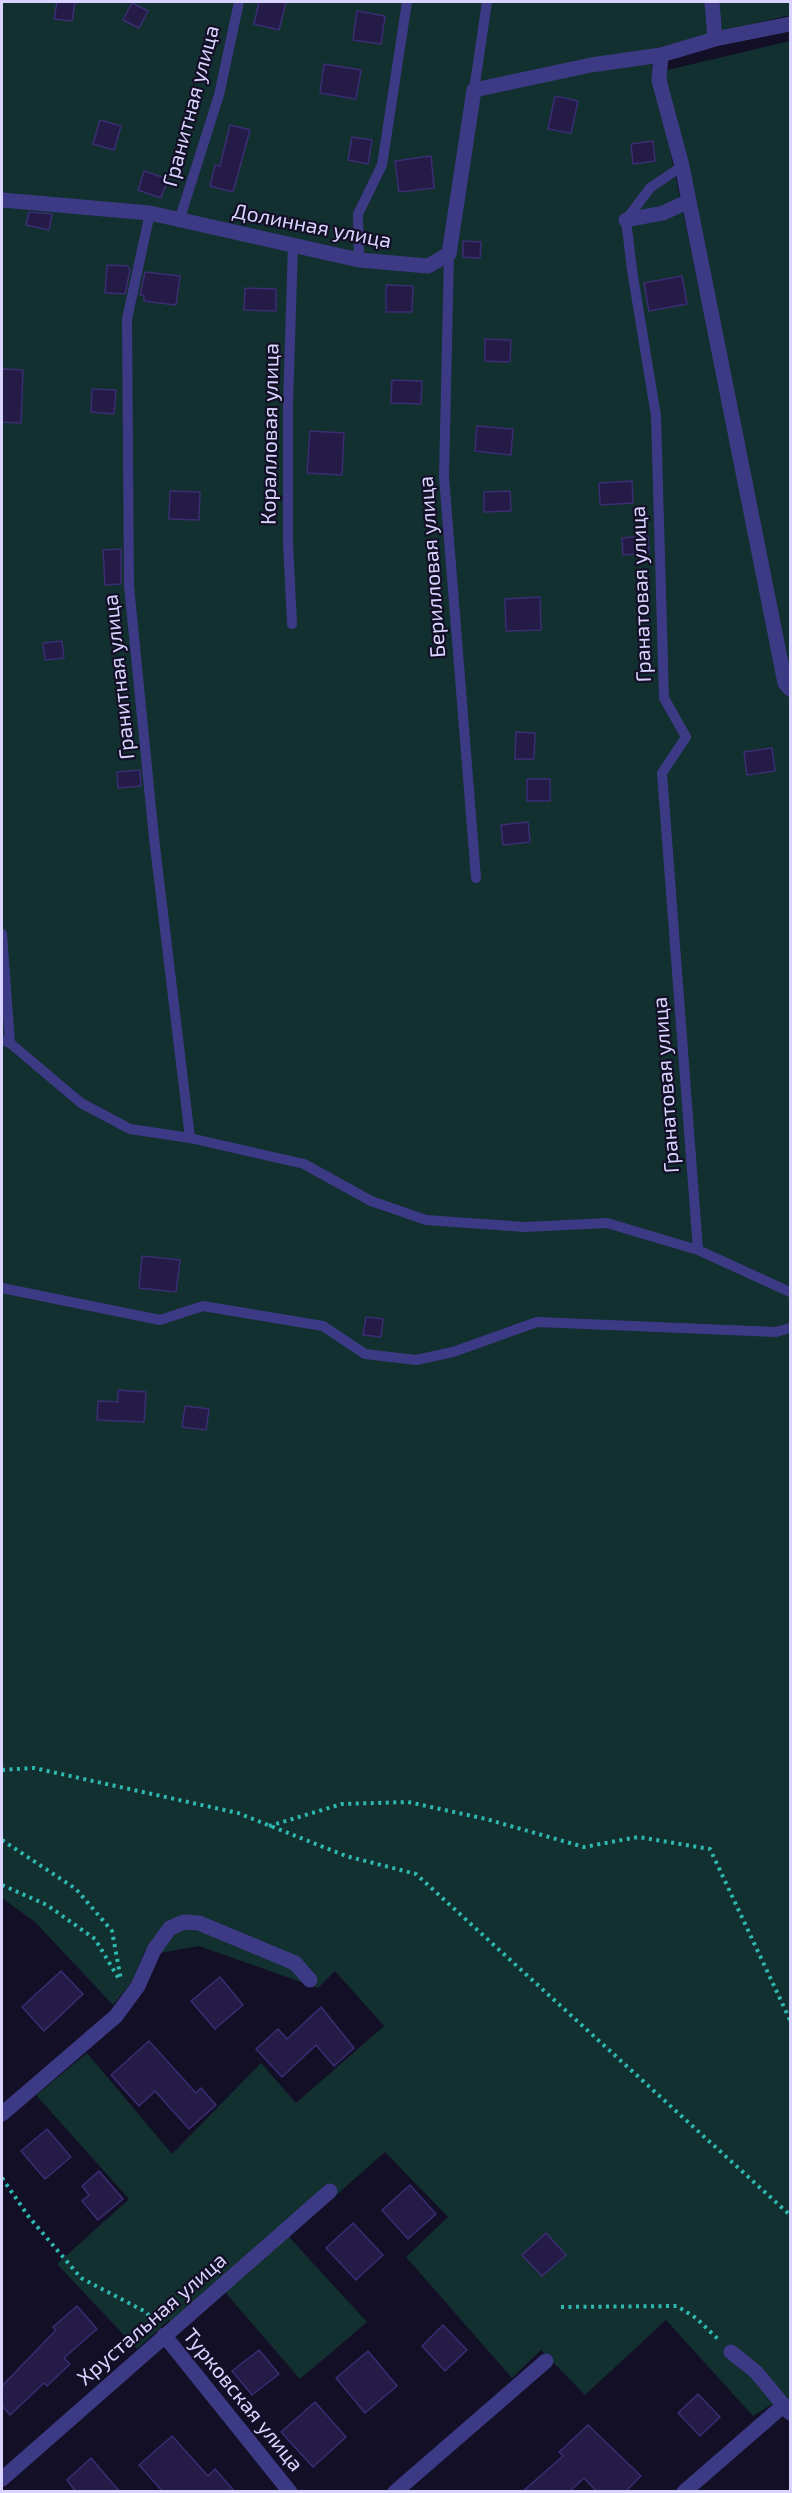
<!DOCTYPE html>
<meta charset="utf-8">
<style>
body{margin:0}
#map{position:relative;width:792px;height:2493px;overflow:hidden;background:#130f26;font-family:"Exo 2",sans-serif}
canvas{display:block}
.frame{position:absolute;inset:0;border:3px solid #d9d4ff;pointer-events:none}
</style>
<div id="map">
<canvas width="792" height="2493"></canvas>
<div class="frame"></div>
</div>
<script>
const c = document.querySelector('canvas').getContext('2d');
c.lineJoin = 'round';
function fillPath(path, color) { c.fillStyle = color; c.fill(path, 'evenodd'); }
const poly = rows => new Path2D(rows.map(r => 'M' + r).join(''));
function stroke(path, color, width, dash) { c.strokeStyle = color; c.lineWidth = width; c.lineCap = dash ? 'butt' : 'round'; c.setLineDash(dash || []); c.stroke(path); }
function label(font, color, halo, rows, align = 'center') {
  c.font = font + ' "Exo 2",sans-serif'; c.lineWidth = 4.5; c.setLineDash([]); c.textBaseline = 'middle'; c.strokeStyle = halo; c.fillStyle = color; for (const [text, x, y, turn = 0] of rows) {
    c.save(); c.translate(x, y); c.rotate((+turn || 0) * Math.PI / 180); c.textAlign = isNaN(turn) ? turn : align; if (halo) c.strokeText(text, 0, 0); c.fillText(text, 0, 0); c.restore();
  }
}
const green = poly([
 [2,2,790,2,790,15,649,50,775,651,663,71,790,41,790,2403,785,2396,753,2416,666,2320,585,2395,541,2350,512,2378,406,2257,448,2217,385,2152,289,2237,367,2322,300,2379,225,2292,179,2330,169,2320,137,2349,57,2264,129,2199,36,2095,87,2053,172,2154,261,2063,296,2103,384,2026,335,1971,318,1988,199,1946,160,1953,145,1950,133,1980,113,2005,35,1922,2,1898]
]);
const building = poly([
 [57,2,75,2,72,21,54,19,57,2],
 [259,2,286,2,279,30,254,24,259,2],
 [132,3,148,11,139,28,123,20,132,3],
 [357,11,385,16,381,44,353,40,357,11],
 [324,64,361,70,356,99,320,93,324,64],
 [555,96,578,101,571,133,548,129,555,96],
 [100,120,121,126,114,150,93,144,100,120],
 [230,125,250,130,233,192,210,186,215,165,220,166,230,125],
 [352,137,372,140,368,164,348,160,352,137],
 [653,141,655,161,633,164,631,144,653,141],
 [431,156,434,188,399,192,395,161,431,156],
 [144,171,168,179,161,198,138,190,144,171],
 [29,212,52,214,49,230,26,225,29,212],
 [463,241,481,242,480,258,463,257,463,241],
 [107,265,128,266,130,270,125,294,105,293,107,265],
 [145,272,180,276,176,305,144,301,144,295,140,295,145,272],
 [682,276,687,304,649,311,644,283,682,276],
 [386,285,413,286,412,312,386,312,386,285],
 [245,288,276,289,276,311,244,310,245,288],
 [485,339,511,340,510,362,485,361,485,339],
 [2,369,23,370,21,423,2,422,2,369],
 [392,380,422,381,421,404,391,403,392,380],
 [92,389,116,390,114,414,91,412,92,389],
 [477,426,513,429,511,455,475,451,477,426],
 [310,431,344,433,342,475,307,473,310,431],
 [632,481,633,503,600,505,599,483,632,481],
 [170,491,200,492,199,520,169,519,170,491],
 [510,491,511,511,484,512,484,492,510,491],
 [648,536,649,553,623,555,622,538,648,536],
 [121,549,121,584,105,585,103,550,121,549],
 [540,597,541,630,506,631,505,599,540,597],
 [62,641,64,658,45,660,43,643,62,641],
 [516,732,535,733,534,759,515,759,516,732],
 [772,748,775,771,747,775,744,752,772,748],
 [140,770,141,786,118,788,117,772,140,770],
 [527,779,550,779,550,801,527,801,527,779],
 [528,822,530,842,503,845,501,825,528,822],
 [142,1256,180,1260,176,1292,139,1288,142,1256],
 [366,1317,383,1319,381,1337,363,1335,366,1317],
 [118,1390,146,1392,144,1422,97,1420,98,1401,118,1402,118,1390],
 [185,1406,209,1409,206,1430,182,1427,185,1406],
 [61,1971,83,1994,44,2031,22,2007,61,1971],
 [220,1977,243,2005,215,2029,191,2001,220,1977],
 [321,2007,354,2048,334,2066,316,2045,282,2077,256,2049,278,2029,287,2039,321,2007],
 [149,2041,196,2093,201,2088,216,2105,189,2129,155,2091,139,2106,111,2075,149,2041],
 [47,2129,71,2157,45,2179,21,2151,47,2129],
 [99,2171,123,2199,98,2220,82,2201,89,2195,82,2186,99,2171],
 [410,2185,436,2214,408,2239,382,2210,410,2185],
 [353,2223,383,2255,356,2280,326,2248,353,2223],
 [546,2233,566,2255,542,2276,522,2255,546,2233],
 [77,2306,97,2329,64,2358,70,2364,47,2386,44,2383,10,2415,2,2406,2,2386,56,2330,53,2327,77,2306],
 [443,2325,467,2350,445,2371,422,2346,443,2325],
 [259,2350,279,2374,252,2395,232,2371,259,2350],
 [368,2351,397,2386,365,2413,336,2378,368,2351],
 [698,2394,720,2417,700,2436,678,2413,698,2394],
 [315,2402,346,2437,313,2467,281,2432,315,2402],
 [588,2425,641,2476,625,2492,597,2492,584,2478,569,2492,522,2492,563,2456,559,2452,588,2425],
 [172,2436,208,2476,215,2469,235,2492,163,2492,139,2465,172,2436],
 [91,2458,120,2492,76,2492,67,2480,91,2458]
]);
const path = poly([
 [2,1770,34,1768,238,1813,346,1856,416,1874,790,2215],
 [269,1826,342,1804,408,1802,486,1819,584,1847,638,1837,710,1849,790,2020],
 [2,1840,76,1889,112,1931,121,1980],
 [2,1885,47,1905,95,1939,119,1979],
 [2,2178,29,2217,81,2278,146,2312,155,2323],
 [561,2307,677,2306,696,2318,720,2341]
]);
const lane = poly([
 [474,90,487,2],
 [682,166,650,188,626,220,632,270,656,416,664,698,686,737,662,773,698,1250],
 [150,213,127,319,129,586,154,838,190,1138],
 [179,221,219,95,239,2],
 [449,254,444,477,476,878],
 [359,260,358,214,382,165,407,2],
 [292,624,288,543,288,404,293,245],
 [2,934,10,1043],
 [2,1040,10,1043,81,1103,130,1129,190,1138,304,1164,371,1201,426,1220,525,1227,607,1223,698,1250,790,1292],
 [2,1288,160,1320,203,1306,323,1326,365,1354,416,1360,453,1352,537,1322,776,1332,790,1328]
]);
const street = poly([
 [712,2,715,39],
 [661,55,659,80,682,166,785,683,790,689],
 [2,200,150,213,359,260,428,266,449,254,474,90,591,65,661,55,715,39,790,24],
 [626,220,663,213,689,201],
 [2,2114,116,2016,138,1986,154,1950,170,1928,184,1922,199,1923,295,1963,310,1980],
 [164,2335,290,2492],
 [731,2352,756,2372,790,2413],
 [2,2479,330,2191],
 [395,2492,546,2361],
 [684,2492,784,2405]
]);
const streetNames = [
 ["Гранитная улица",191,106,-75],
 ["Долинная улица",312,226,11],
 ["Коралловая улица",270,434,-89],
 ["Берилловая улица",432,567,-94],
 ["Гранатовая улица",641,594,-92],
 ["Гранитная улица",119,677,-96],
 ["Гранатовая улица",666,1085,-94],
 ["Хрустальная улица",152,2319,-41],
 ["Турковская улица",243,2400,51]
];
fillPath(green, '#12302f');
fillPath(building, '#241b47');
stroke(building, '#3b2d73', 1.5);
stroke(path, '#2fb8b0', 4, [3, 4.5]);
stroke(lane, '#3d3a85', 10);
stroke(street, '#3d3a85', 15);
label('21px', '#d9d4ff', '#130f26', streetNames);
</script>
